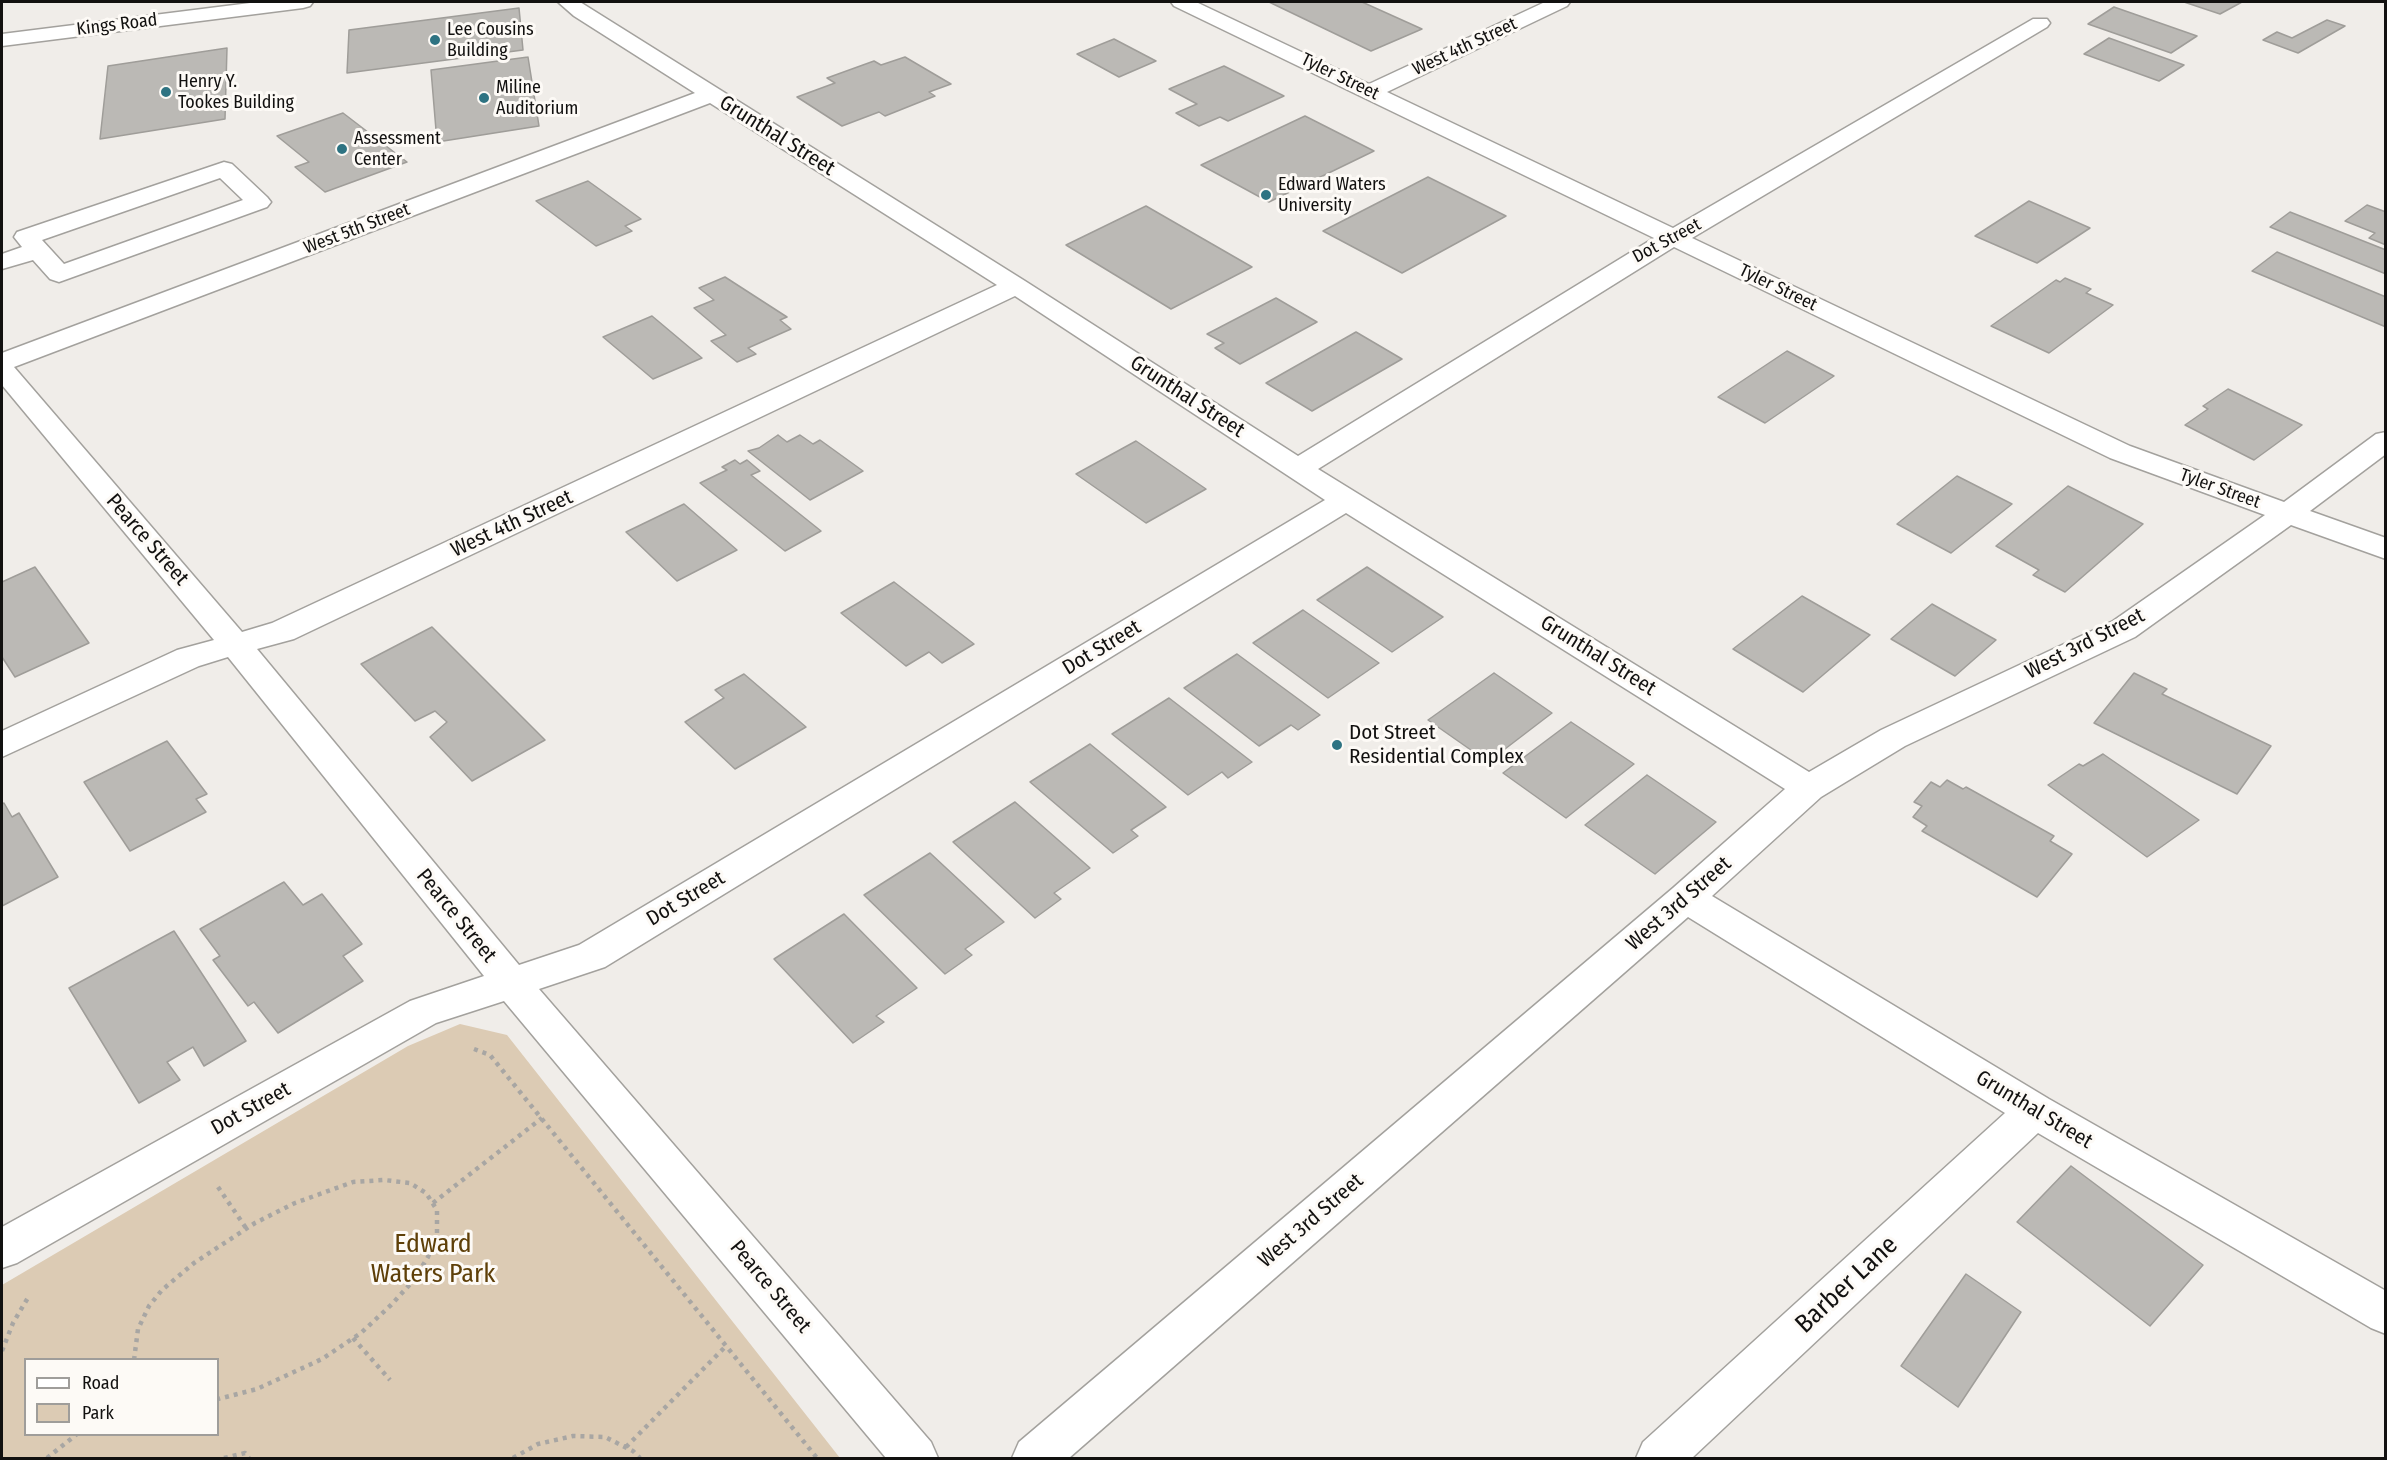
<!DOCTYPE html>
<style>
body{margin:0}
#map{position:relative;width:2387px;height:1460px;overflow:hidden;background:#f0ede9;font-family:"Fira Sans Condensed",sans-serif}
canvas{display:block}
.frame{position:absolute;inset:0;border:3px solid #121110;pointer-events:none}
.legend{position:absolute;left:24px;top:1358px;width:195px;height:78px;box-sizing:border-box;background:#fdfaf6;border:2px solid #9f9d9a;margin:0;padding:8px 10px;list-style:none;font-size:18px;color:#121110}
.legend li{display:flex;align-items:center;gap:12px;height:30px}
.legend b{width:30px;border:2px solid #9f9d9a}
</style>
<div id="map">
<canvas width="2387" height="1460"></canvas>
<div class="frame"></div>
<ul class="legend">
<li><b style="height:8px;background:#fff"></b>Road</li>
<li><b style="height:16px;background:#dccbb4"></b>Park</li>
</ul>
</div>
<script>
const c = document.querySelector('canvas').getContext('2d');
c.lineJoin = 'round';
function fillPath(path, color) { c.fillStyle = color; c.fill(path, 'evenodd'); }
const poly = rows => new Path2D(rows.map(r => 'M' + r).join(''));
function stroke(path, color, width, dash) { c.strokeStyle = color; c.lineWidth = width; c.lineCap = dash ? 'butt' : 'round'; c.setLineDash(dash || []); c.stroke(path); }
function label(font, color, halo, rows, align = 'center') {
  c.font = font + ' "Fira Sans Condensed",sans-serif'; c.lineWidth = 6; c.setLineDash([]); c.textBaseline = 'middle'; c.strokeStyle = halo; c.fillStyle = color; for (const [text, x, y, turn = 0] of rows) {
    c.save(); c.translate(x, y); c.rotate((+turn || 0) * Math.PI / 180); c.textAlign = isNaN(turn) ? turn : align; if (halo) c.strokeText(text, 0, 0); c.fillText(text, 0, 0); c.restore();
  }
}
const green = poly([
 [460,1024,507,1035,840,1458,2,1458,2,1285,408,1046],
 [26,1360,218,1360,218,1434,26,1434]
]);
const building = poly([
 [1269,2,1362,2,1422,29,1371,51,1269,2],
 [2184,2,2242,2,2220,14,2184,2],
 [2114,7,2197,36,2171,53,2088,24,2114,7],
 [519,8,523,50,347,73,349,30,519,8],
 [2327,20,2345,26,2298,53,2263,40,2277,32,2292,38,2327,20],
 [2109,38,2184,65,2159,81,2084,54,2109,38],
 [1114,39,1156,61,1119,77,1077,54,1114,39],
 [227,48,225,119,100,139,108,66,227,48],
 [528,57,539,126,437,142,431,70,528,57],
 [905,57,951,84,929,92,935,96,885,116,879,112,842,126,797,97,835,83,827,78,874,61,881,65,905,57],
 [1224,66,1284,96,1228,121,1220,117,1199,126,1176,113,1197,104,1169,89,1224,66],
 [343,113,407,162,325,192,295,167,309,162,277,136,343,113],
 [1305,116,1374,151,1269,202,1201,165,1305,116],
 [1428,177,1506,216,1402,273,1323,231,1428,177],
 [588,181,641,219,625,226,632,231,596,246,536,201,588,181],
 [2029,201,2090,228,2037,263,1975,236,2029,201],
 [2367,205,2386,212,2386,245,2369,238,2375,233,2345,221,2367,205],
 [1146,206,1252,267,1171,309,1066,245,1146,206],
 [2290,212,2386,250,2386,274,2270,227,2290,212],
 [2277,252,2386,297,2386,327,2252,271,2277,252],
 [725,277,787,317,780,320,791,329,748,348,756,354,737,362,711,341,726,335,694,308,714,300,699,288,725,277],
 [2065,278,2091,289,2086,293,2113,305,2049,353,1991,326,2056,280,2060,282,2065,278],
 [1276,298,1317,322,1240,364,1215,348,1224,343,1207,334,1276,298],
 [652,316,702,358,653,379,603,337,652,316],
 [1356,332,1402,359,1312,411,1266,383,1356,332],
 [1787,351,1834,376,1765,423,1718,397,1787,351],
 [2228,389,2302,425,2254,460,2185,425,2208,409,2203,406,2228,389],
 [778,435,787,442,800,435,813,444,820,440,863,471,810,500,748,451,759,448,778,435],
 [1136,441,1206,489,1146,523,1076,474,1136,441],
 [735,460,740,464,747,460,760,471,751,475,821,531,785,551,700,483,727,470,722,467,735,460],
 [1957,476,2012,504,1951,553,1897,524,1957,476],
 [2068,486,2143,524,2065,592,2033,575,2039,570,1996,546,2068,486],
 [684,504,737,550,677,581,626,532,684,504],
 [35,567,89,643,15,677,2,657,2,582,35,567],
 [1367,567,1443,617,1392,652,1317,600,1367,567],
 [894,582,974,644,942,663,929,652,906,666,841,613,894,582],
 [1802,596,1870,635,1803,692,1733,649,1802,596],
 [1932,604,1996,640,1955,676,1891,639,1932,604],
 [1303,610,1379,663,1328,698,1253,643,1303,610],
 [432,627,545,740,472,781,430,737,447,722,435,711,415,721,361,664,432,627],
 [1237,654,1320,715,1298,730,1291,725,1259,746,1184,688,1237,654],
 [1494,673,1552,713,1488,762,1428,720,1494,673],
 [2134,673,2167,689,2162,694,2271,746,2237,794,2094,723,2134,673],
 [744,674,806,727,735,769,685,722,724,698,715,690,744,674],
 [1169,698,1252,762,1228,778,1222,772,1188,795,1112,734,1169,698],
 [1571,722,1634,764,1566,818,1503,773,1571,722],
 [167,741,207,794,196,799,206,812,130,851,84,782,167,741],
 [1090,744,1166,807,1131,830,1138,836,1113,853,1030,782,1090,744],
 [2103,754,2199,820,2147,857,2048,785,2079,764,2083,766,2103,754],
 [1647,775,1716,822,1655,874,1585,825,1647,775],
 [1947,780,1963,789,1966,787,2054,836,2050,841,2072,854,2037,897,1922,831,1927,826,1913,817,1922,806,1914,802,1931,782,1940,787,1947,780],
 [1015,802,1090,868,1054,893,1061,899,1035,918,953,842,1015,802],
 [4,803,12,817,19,813,58,877,2,906,2,804,4,803],
 [930,853,1004,922,965,949,972,955,945,974,864,895,930,853],
 [284,882,303,905,322,894,362,944,343,956,363,981,278,1033,254,1002,248,1006,213,960,220,956,200,929,284,882],
 [844,914,917,988,876,1016,884,1022,853,1043,774,959,844,914],
 [174,931,246,1041,204,1066,193,1047,167,1062,180,1080,139,1103,69,988,174,931],
 [2071,1166,2203,1265,2150,1326,2017,1222,2071,1166],
 [1966,1274,2021,1312,1958,1407,1901,1366,1966,1274]
]);
const path = poly([
 [474,1049,490,1055,817,1458],
 [218,1187,246,1228],
 [433,1203,542,1118],
 [353,1338,390,1380],
 [2,1351,13,1323,29,1296],
 [134,1360,138,1329,149,1306,162,1290,194,1263,255,1223,295,1203,353,1182,384,1180,410,1183,426,1193,437,1210,437,1234,428,1257,413,1281,391,1305,361,1333,322,1359,257,1389,218,1399],
 [626,1447,725,1347],
 [47,1458,77,1434],
 [224,1458,245,1453,249,1458],
 [513,1458,538,1444,573,1436,605,1437,633,1451,640,1458]
]);
const minor = poly([
 [558,2,580,2,1025,281,1298,456,1654,238,1174,6,1171,2,1196,2,1369,84,1545,2,1570,2,1567,6,1387,92,1673,228,2033,19,2047,19,2050,23,2047,27,1692,238,2130,446,2284,502,2376,434,2386,432,2386,454,2310,511,2386,538,2386,559,2291,525,2135,637,1905,746,1821,797,1712,896,2049,1099,2386,1291,2386,1334,2371,1328,2038,1133,1692,1458,1636,1458,1643,1442,2005,1113,1688,917,1069,1458,1012,1458,1019,1442,1673,888,1785,789,1346,513,605,967,539,989,931,1442,938,1458,886,1458,504,1001,436,1023,17,1263,2,1268,2,1227,410,1001,484,976,228,657,199,666,2,757,2,731,177,650,214,640,2,385,2,353,695,93,574,16,558,2],
 [710,103,997,285,272,623,242,632,14,367,710,103],
 [1674,247,2110,458,2265,515,2113,621,1881,730,1809,772,1318,469,1674,247],
 [1015,296,1325,500,579,945,519,965,257,649,294,639,1015,296],
 [224,162,232,164,267,197,271,202,267,207,59,282,50,279,33,260,2,269,2,254,22,247,14,237,17,232,224,162],
 [220,178,243,200,64,264,42,240,220,178]
]);
const major = poly([
 [258,2,313,2,310,6,303,8,2,46,2,34,258,2]
]);
const markers = [
 [435,40,6,"#2e7382"],
 [166,92,6,"#2e7382"],
 [484,98,6,"#2e7382"],
 [342,149,6,"#2e7382"],
 [1266,195,6,"#2e7382"],
 [1337,745,6,"#2e7382"]
];
const farStreetnames = [
 ["Kings Road",117,25,-7],
 ["West 4th Street",1465,47,-25],
 ["Tyler Street",1340,77,26],
 ["West 5th Street",357,229,-21],
 ["Dot Street",1667,241,-28],
 ["Tyler Street",1778,288,26],
 ["Tyler Street",2220,489,20]
];
const farPoinames = [
 ["Lee Cousins",447,30],
 ["Building",447,51],
 ["Henry Y.",178,82],
 ["Tookes Building",178,103],
 ["Miline",496,88],
 ["Auditorium",496,109],
 ["Assessment",354,139],
 ["Center",354,160],
 ["Edward Waters",1278,185],
 ["University",1278,206]
];
const streetNames = [
 ["Grunthal Street",777,136,32],
 ["Grunthal Street",1187,397,33],
 ["West 4th Street",512,524,-25],
 ["Pearce Street",147,540,49],
 ["West 3rd Street",2085,644,-27],
 ["Dot Street",1102,648,-31],
 ["Grunthal Street",1598,656,32],
 ["Dot Street",686,899,-31],
 ["West 3rd Street",1679,904,-41],
 ["Pearce Street",456,916,51],
 ["Dot Street",251,1109,-29],
 ["Grunthal Street",2034,1110,31],
 ["West 3rd Street",1311,1221,-41],
 ["Pearce Street",770,1287,50]
];
const poiNames = [
 ["Dot Street",1349,733],
 ["Residential Complex",1349,757]
];
const nearParknames = [
 ["Edward",433,1245],
 ["Waters Park",433,1275]
];
const nearStreetnames = [
 ["Barber Lane",1847,1285,-43]
];
fillPath(green, '#dccbb4');
fillPath(building, '#bbb9b5');
stroke(building, '#9f9d99', 1.5);
stroke(minor, '#a3a19d', 3);
stroke(major, '#a3a19d', 3);
stroke(path, '#a8a6a3', 4.5, [4, 5]);
fillPath(minor, '#fff');
fillPath(major, '#fff');
for (const [x, y, r, color] of markers) { const dot = new Path2D(); dot.arc(x, y, r, 0, 2 * Math.PI); c.fillStyle = color; c.fill(dot); stroke(dot, '#fdfaf6', 2); }
label('18px', '#121110', '#fdfaf6', farStreetnames);
label('18px', '#121110', '#fdfaf6', farPoinames, 'left');
label('21px', '#121110', '#fdfaf6', streetNames);
label('21px', '#121110', '#fdfaf6', poiNames, 'left');
label('26px', '#5e3f08', '#fdfaf6', nearParknames);
label('26px', '#121110', '#fdfaf6', nearStreetnames);
</script>
